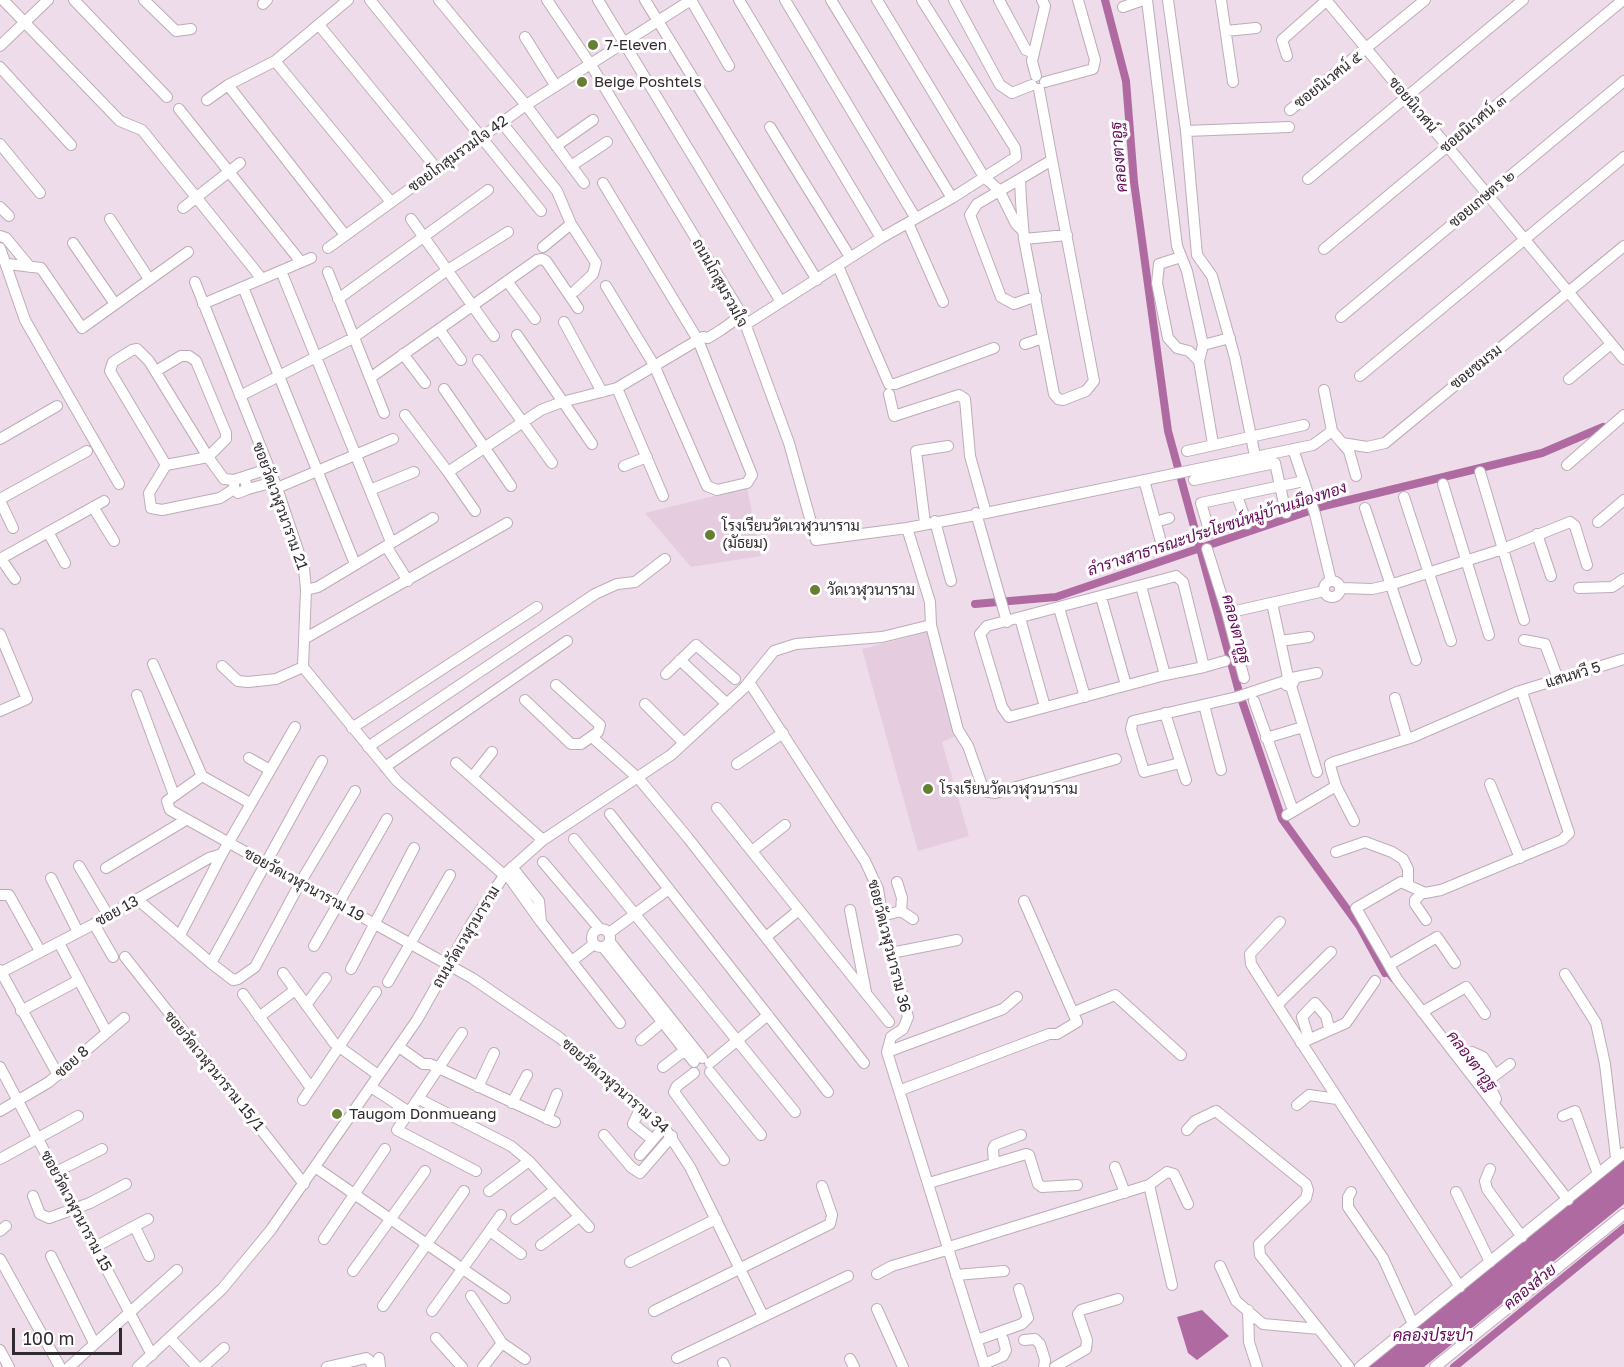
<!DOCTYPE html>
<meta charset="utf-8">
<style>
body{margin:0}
#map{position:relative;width:1624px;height:1367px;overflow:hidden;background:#eedcea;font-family:"Golos Text",sans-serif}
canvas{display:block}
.scale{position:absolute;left:12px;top:1328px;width:110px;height:27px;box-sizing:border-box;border:3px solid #312a2f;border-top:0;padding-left:8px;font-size:18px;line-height:21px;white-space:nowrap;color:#312a2f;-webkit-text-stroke:4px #fff;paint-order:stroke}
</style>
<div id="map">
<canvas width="1624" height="1367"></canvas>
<div class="scale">100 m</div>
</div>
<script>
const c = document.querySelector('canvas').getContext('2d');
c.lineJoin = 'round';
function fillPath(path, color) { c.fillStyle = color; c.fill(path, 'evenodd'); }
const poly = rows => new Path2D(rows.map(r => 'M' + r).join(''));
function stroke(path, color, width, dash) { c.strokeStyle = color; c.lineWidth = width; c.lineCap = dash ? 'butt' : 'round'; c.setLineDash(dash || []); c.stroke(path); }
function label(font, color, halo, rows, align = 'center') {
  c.font = font + ' "Golos Text",Sarabun,sans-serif'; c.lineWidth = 6; c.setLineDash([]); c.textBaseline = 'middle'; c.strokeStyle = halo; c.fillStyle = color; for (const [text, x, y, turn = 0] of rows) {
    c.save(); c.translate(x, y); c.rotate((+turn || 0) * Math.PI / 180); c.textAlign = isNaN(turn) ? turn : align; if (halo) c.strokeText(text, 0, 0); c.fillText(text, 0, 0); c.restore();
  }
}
const built = poly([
 [747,488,761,556,691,567,645,513],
 [928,632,956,736,942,742,969,836,918,851,862,649]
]);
const water = poly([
 [1624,1157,1624,1204,1424,1367,1365,1367],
 [1202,1310,1229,1336,1197,1360,1188,1353,1177,1317]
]);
const stream = poly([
 [1385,973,1393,982]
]);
const canal = poly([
 [1105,0,1126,81,1134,182,1168,431,1239,692,1282,819,1360,927,1385,973],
 [975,604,1056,597,1324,506,1542,453,1603,427],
 [1454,1367,1624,1228]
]);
const minor = poly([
 [3,0,120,121,142,130,262,279],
 [74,0,167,97],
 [144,0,176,31,191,29],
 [370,0,541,211],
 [439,0,526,105,584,183],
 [547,0,591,65,742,315,789,443,816,540,907,528,986,513,1313,445,1332,431,1342,443,1367,447,1385,443,1624,246],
 [598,0,781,302],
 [645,0,817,280],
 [691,0,729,66],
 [739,0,881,238],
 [785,0,915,217],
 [831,0,952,198],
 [877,0,984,177,999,190,1016,224,1023,231],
 [954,0,1000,85,1012,93,1032,85],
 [999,0,1026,50,1034,53],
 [1147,0,1177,246,1187,271,1203,345,1199,361,1213,444],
 [1168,0,1186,131,1197,255,1212,276,1235,358,1255,456],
 [1221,0,1233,82],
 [1326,0,1624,359],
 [263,4,267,0],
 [1123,7,1143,0],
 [319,25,437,169],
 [1226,31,1256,28],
 [525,37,555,85],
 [0,46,48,0],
 [1287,56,1282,40,1327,0],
 [275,61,391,202],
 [0,67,71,145],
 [1036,76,1032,61,1045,6,1042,0],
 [1045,82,1093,69,1095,60,1078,0],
 [228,85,345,235],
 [1039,89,1052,160],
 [207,100,228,85,275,61,348,0],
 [179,109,301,262],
 [1290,110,1425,0],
 [502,123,557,191,571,224,596,263,593,274,575,291],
 [770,127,850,257],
 [1186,131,1289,127],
 [0,144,40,193],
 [556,146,593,120],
 [1052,160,1094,381,1086,391,1063,400,1058,399,1054,394,1024,239,1021,201,1020,179,1052,160],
 [571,166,607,142],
 [1020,179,977,204,970,215,1001,297,1014,304,1036,296],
 [1308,179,1523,0],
 [603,183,698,340,752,475,747,483,717,490,707,486,654,365,606,286],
 [0,207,9,216],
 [183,208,240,163],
 [110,219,149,279],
 [411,219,494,336],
 [908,223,943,302],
 [0,236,6,238,30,267],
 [1024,239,1067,235],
 [73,243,115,304],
 [543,247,571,224],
 [0,248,25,320,119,484],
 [328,248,526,105,691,0],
 [1324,249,1623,0],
 [1181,257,1159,264,1157,283,1168,338,1177,348,1189,351,1199,361],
 [8,264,41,268,82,328,188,252],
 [838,266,889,384,895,384,994,348],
 [281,271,391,542],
 [328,272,384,413],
 [507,281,535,319],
 [195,282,277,488,304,568,306,590,303,667,397,781,504,875],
 [243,287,355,564],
 [338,299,488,190],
 [203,304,311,258],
 [1341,317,1624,81],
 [564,322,602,392],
 [745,325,881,238,952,198,1016,157,1015,148,922,0],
 [439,329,461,360],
 [517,335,592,444],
 [1025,344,1043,338],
 [1203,345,1230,338],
 [403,354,425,383],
 [478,360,552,463],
 [156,371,181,356,189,356,196,361,226,433,226,439,208,457,166,465,149,493,151,508,162,510,220,498,234,489],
 [1360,376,1624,157],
 [370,378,537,260,542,259,546,261,578,308],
 [1569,379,1611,344],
 [617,388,663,496],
 [444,389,511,486],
 [1324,390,1332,431],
 [889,394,894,416,959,395,965,399,970,456,986,513],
 [240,396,353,338,446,271,508,232],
 [405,415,448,472],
 [0,439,57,406],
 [1342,443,1349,451,1356,476],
 [1293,449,1315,514,1331,581],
 [1187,451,1304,425],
 [166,465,110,371,113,362,132,350,137,349,149,361,208,457,224,479,234,480],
 [1567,465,1624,415],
 [624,466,647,457],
 [1480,472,1524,620],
 [244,478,248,489,238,493,234,489,234,480,268,469],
 [1144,480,1161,542],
 [1194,480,1275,463,1286,513],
 [1443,484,1489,635],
 [277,488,393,439],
 [248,489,274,482],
 [370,490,414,472],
 [1237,496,1247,524],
 [1404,497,1451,641],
 [0,499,87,451],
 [0,501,13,528],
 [93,507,114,541],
 [1365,508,1416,660],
 [475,511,448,472,541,410,562,402,617,388,703,337,708,338,721,330,742,315],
 [976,513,1007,622],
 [935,521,951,581],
 [1156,522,1169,518],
 [1598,522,1624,500],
 [925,523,916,451,948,446],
 [48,532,65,563],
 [1210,533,1201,503,1304,481],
 [1537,534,1551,576],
 [386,546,408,581],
 [1207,549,1227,613],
 [0,559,104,501],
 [1,559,15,579],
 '1324 589a8 8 0 1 1 16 0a8 8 0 1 1-16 0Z',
 [1141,586,1165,675],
 [1341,588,1372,589,1390,585,1503,549,1570,522,1575,526,1587,565],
 [1579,588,1612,587,1624,579],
 [306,590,318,587,433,518],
 [1101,597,1126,685],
 [1272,603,1288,677],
 [1059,608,1085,697],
 [1020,618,1045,707],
 [931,625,958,730,968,746,984,791,995,793,1116,759],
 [0,634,27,699,0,711],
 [304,639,507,523],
 [1524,640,1545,644,1558,679],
 [1280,641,1309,637],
 [680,660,727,704],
 [153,664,202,776,250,803],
 [222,666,238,681,248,682,276,679,303,667],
 [1204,667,1183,582,1176,576,987,626,980,634,1002,707,1009,717,1165,675,1204,667,1225,661],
 [666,674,696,645,735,679],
 [1244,678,1227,613,1324,591],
 [1292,678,1317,673],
 [749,682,865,861,878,889,883,921,908,1017,903,1029,891,1037,887,1052,985,1367],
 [1291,686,1286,685,1287,678,1294,681,1291,686,1317,772],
 [1522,692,1569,833,1562,840,1441,890,1425,893,1401,882,1356,908,1397,979,1568,1200],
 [137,695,174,795],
 [1395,698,1407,739],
 [525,700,571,744,581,744,598,732,600,725,556,685],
 [1254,701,1291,805],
 [645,704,684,743],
 [1204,705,1221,770],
 [1165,713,1186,780],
 [352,728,537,607],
 [592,737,639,779,688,838,864,1063],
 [1266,738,1303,727],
 [368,747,595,594,617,584,635,582,665,559],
 [249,758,270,770],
 [456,763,543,840],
 [1180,763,1144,772,1131,729,1133,721,1237,697,1285,681],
 [737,764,783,733],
 [385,767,567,641],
 [202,776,167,801,170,810,472,978,560,1038,664,1127,690,1167,763,1316],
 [473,776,492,752],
 [1490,784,1520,858],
 [1336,786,1354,821],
 [717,808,889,1022],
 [610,814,828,1092],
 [1287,815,1336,786,1331,769,1330,764,1334,762,1413,737,1517,692,1624,659],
 [574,839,795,1112],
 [752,851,785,825],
 [1336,852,1365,842,1392,852,1403,859,1408,869,1408,884],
 [543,862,599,928],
 [79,866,108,915],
 [106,868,184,821],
 [506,873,541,922,539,901,512,867],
 [51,878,78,932],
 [897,882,902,898,901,911],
 [1423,892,1415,900,1415,904,1426,920],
 [0,895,9,895,40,951],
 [137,899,211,963,233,980,238,979,255,967,300,883,355,791],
 [850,910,866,992],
 [882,916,901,911,913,919],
 [541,922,620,1023],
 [94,924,113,957],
 '592 938a9 9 0 1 1 18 0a9 9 0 1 1-18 0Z',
 [609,933,669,889],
 [180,935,222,854],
 [766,937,799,910],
 [610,942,702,1058],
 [59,943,106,1031],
 [314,946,387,819],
 [603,947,694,1062],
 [1331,952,1277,1005,1460,1287],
 [891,953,957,940],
 [125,957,304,1184],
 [572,961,594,944],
 [211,963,322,761],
 [1389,965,1437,937,1455,963],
 [351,969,414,848],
 [0,970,58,1075],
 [0,973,94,924,209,858,222,854,295,727],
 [283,973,334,1043,378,1075],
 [1565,974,1596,1023,1605,1064,1616,1158],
 [388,982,450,875],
 [243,994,311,1088],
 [306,1005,326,978],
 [1277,1005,1251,964,1250,954,1280,922],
 [21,1011,79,980],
 [1074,1012,1115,995,1181,1055],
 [1422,1012,1466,987,1485,1014],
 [259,1017,295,990],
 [462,1033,397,1130,476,1171],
 [1309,1039,1302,1017,1315,1003,1326,1016,1329,1028],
 [641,1040,666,1019],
 [1301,1043,1346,1023,1375,981],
 [399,1047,423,1064,430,1064,555,1122],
 [887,1052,1003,1009,1017,997],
 [1472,1052,1483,1057,1495,1075],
 [710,1063,768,1015],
 [0,1067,152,1355],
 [663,1067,685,1050],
 [710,1072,761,1135],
 [694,1073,677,1086,674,1092,724,1160],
 [371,1087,409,1112],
 [478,1087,494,1053],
 [901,1090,1049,1034,1057,1034,1077,1022,1024,901],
 [419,1099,511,1146,529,1161,589,1227],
 [1496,1099,1488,1083,1490,1079,1510,1064],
 [303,1100,376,992],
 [512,1103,527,1075],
 [1297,1105,1309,1095,1337,1099],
 [641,1107,633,1124,653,1140],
 [0,1111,49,1082,124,1018],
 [1563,1116,1575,1111,1598,1174],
 [547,1119,557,1094],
 [1187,1130,1195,1121,1216,1111,1306,1184,1308,1190,1306,1198,1259,1244,1260,1255,1349,1367],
 [604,1135,631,1167,640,1173,672,1136],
 [640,1155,664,1127],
 [0,1159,78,1116],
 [994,1163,993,1149,995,1145,1021,1135],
 [315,1167,505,1298],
 [1115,1167,1125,1193],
 [1490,1169,1485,1181,1487,1189,1522,1237],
 [56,1172,102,1149],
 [929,1183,1026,1154,1029,1155,1038,1184,1042,1187,1077,1185],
 [1149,1185,1172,1285],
 [489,1191,529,1161],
 [1351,1192,1348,1197,1348,1207,1383,1258,1413,1324],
 [1456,1192,1490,1262],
 [33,1196,40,1214,49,1218,90,1203,126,1184],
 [516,1219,555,1190],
 [135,1227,149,1256],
 [0,1231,6,1226],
 [490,1231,521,1254],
 [324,1239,385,1149],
 [541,1245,579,1217],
 [95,1247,148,1219],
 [949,1247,1149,1185,1167,1172,1174,1174,1188,1204],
 [51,1256,94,1343],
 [0,1259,60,1367],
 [630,1262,716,1219],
 [1220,1266,1236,1301,1263,1324,1319,1329],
 [353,1271,425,1171],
 [877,1274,892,1266,950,1249],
 [956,1275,1004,1271],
 [471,1296,502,1343,525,1359],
 [383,1306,464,1191],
 [877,1309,903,1367],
 [1248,1310,1249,1342,1257,1367],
 [432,1311,501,1215],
 [654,1311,830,1224,832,1215,822,1186],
 [170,1338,197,1367],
 [436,1338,462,1367],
 [977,1340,1022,1324,1028,1318,1019,1289],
 [1024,1340,1035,1339,1040,1344,1045,1360,1044,1367],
 [0,1350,9,1367],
 [379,1358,380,1367],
 [677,1358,848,1276],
 [850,1359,854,1367],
 [723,1363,725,1367],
 [984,1364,1003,1356,1006,1350,1003,1339],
 [69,1367,177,1270],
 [138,1367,222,1289,270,1231,417,1020,473,921,506,873,543,840,671,755,744,688,774,651,796,644,882,637,931,625,930,602,907,528],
 [203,1367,224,1348],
 [327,1367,366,1358,371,1362,372,1367],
 [483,1367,502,1343],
 [1055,1367,1086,1349,1087,1340,1078,1314,1081,1310,1118,1299],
 [1360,1367,1624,1153],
 [1435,1367,1624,1214]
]);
const markers = [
 [593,45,6,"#677f32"],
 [582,82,6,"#677f32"],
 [710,535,6,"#677f32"],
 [815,590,6,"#677f32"],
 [928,789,6,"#677f32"],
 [337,1114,6,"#677f32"]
];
const poiNames = [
 ["7-Eleven",605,45],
 ["Beige Poshtels",594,82],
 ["โรงเรียนวัดเวฬุวนาราม",722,526],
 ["(มัธยม)",722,543],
 ["วัดเวฬุวนาราม",827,590],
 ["โรงเรียนวัดเวฬุวนาราม",940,789],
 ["Taugom Donmueang",349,1114]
];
const streetNames = [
 ["ซอยนิเวศน์ ๕",1328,80,-38],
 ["ซอยนิเวศน์",1413,105,50],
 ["ซอยนิเวศน์ ๓",1473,124,-40],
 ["ซอยโกสุมรวมใจ 42",458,154,-36],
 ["ซอยเกษตร ๒",1482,199,-40],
 ["ถนนโกสุมรวมใจ",720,283,61],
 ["ซอยชมรม",1476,367,-39],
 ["ซอยวัดเวฬุวนาราม 21",280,506,70],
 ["แสนหวี 5",1573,675,-17],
 ["ซอยวัดเวฬุวนาราม 19",304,885,29],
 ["ซอย 13",117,911,-29],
 ["ถนนวัดเวฬุวนาราม",466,937,-59],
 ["ซอยวัดเวฬุวนาราม 36",889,946,76],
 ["ซอย 8",72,1062,-42],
 ["ซอยวัดเวฬุวนาราม 15/1",214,1071,51],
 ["ซอยวัดเวฬุวนาราม 34",615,1086,41],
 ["ซอยวัดเวฬุวนาราม 15",76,1211,62]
];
const waterNames = [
 ["คลองตาอูฐ",1119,157,-95],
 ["ลำรางสาธารณะประโยชน์หมู่บ้านเมืองทอง",1217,529,-18],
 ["คลองตาอูฐ",1236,629,75],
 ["คลองตาอูฐ",1472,1061,52],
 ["คลองส่วย",1530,1287,-39],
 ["คลองประปา",1433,1336]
];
fillPath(built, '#e5cddf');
fillPath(water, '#b06aa2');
stroke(stream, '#b06aa2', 2);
stroke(canal, '#b06aa2', 8);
stroke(minor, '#bdacb8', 12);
stroke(minor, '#fff', 10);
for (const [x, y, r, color] of markers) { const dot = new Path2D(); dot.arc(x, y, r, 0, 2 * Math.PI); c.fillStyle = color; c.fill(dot); stroke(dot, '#fff', 2); }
label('15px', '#312a2f', '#fff', poiNames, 'left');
label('15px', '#312a2f', '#fff', streetNames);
label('italic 16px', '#630a58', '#fff', waterNames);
</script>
